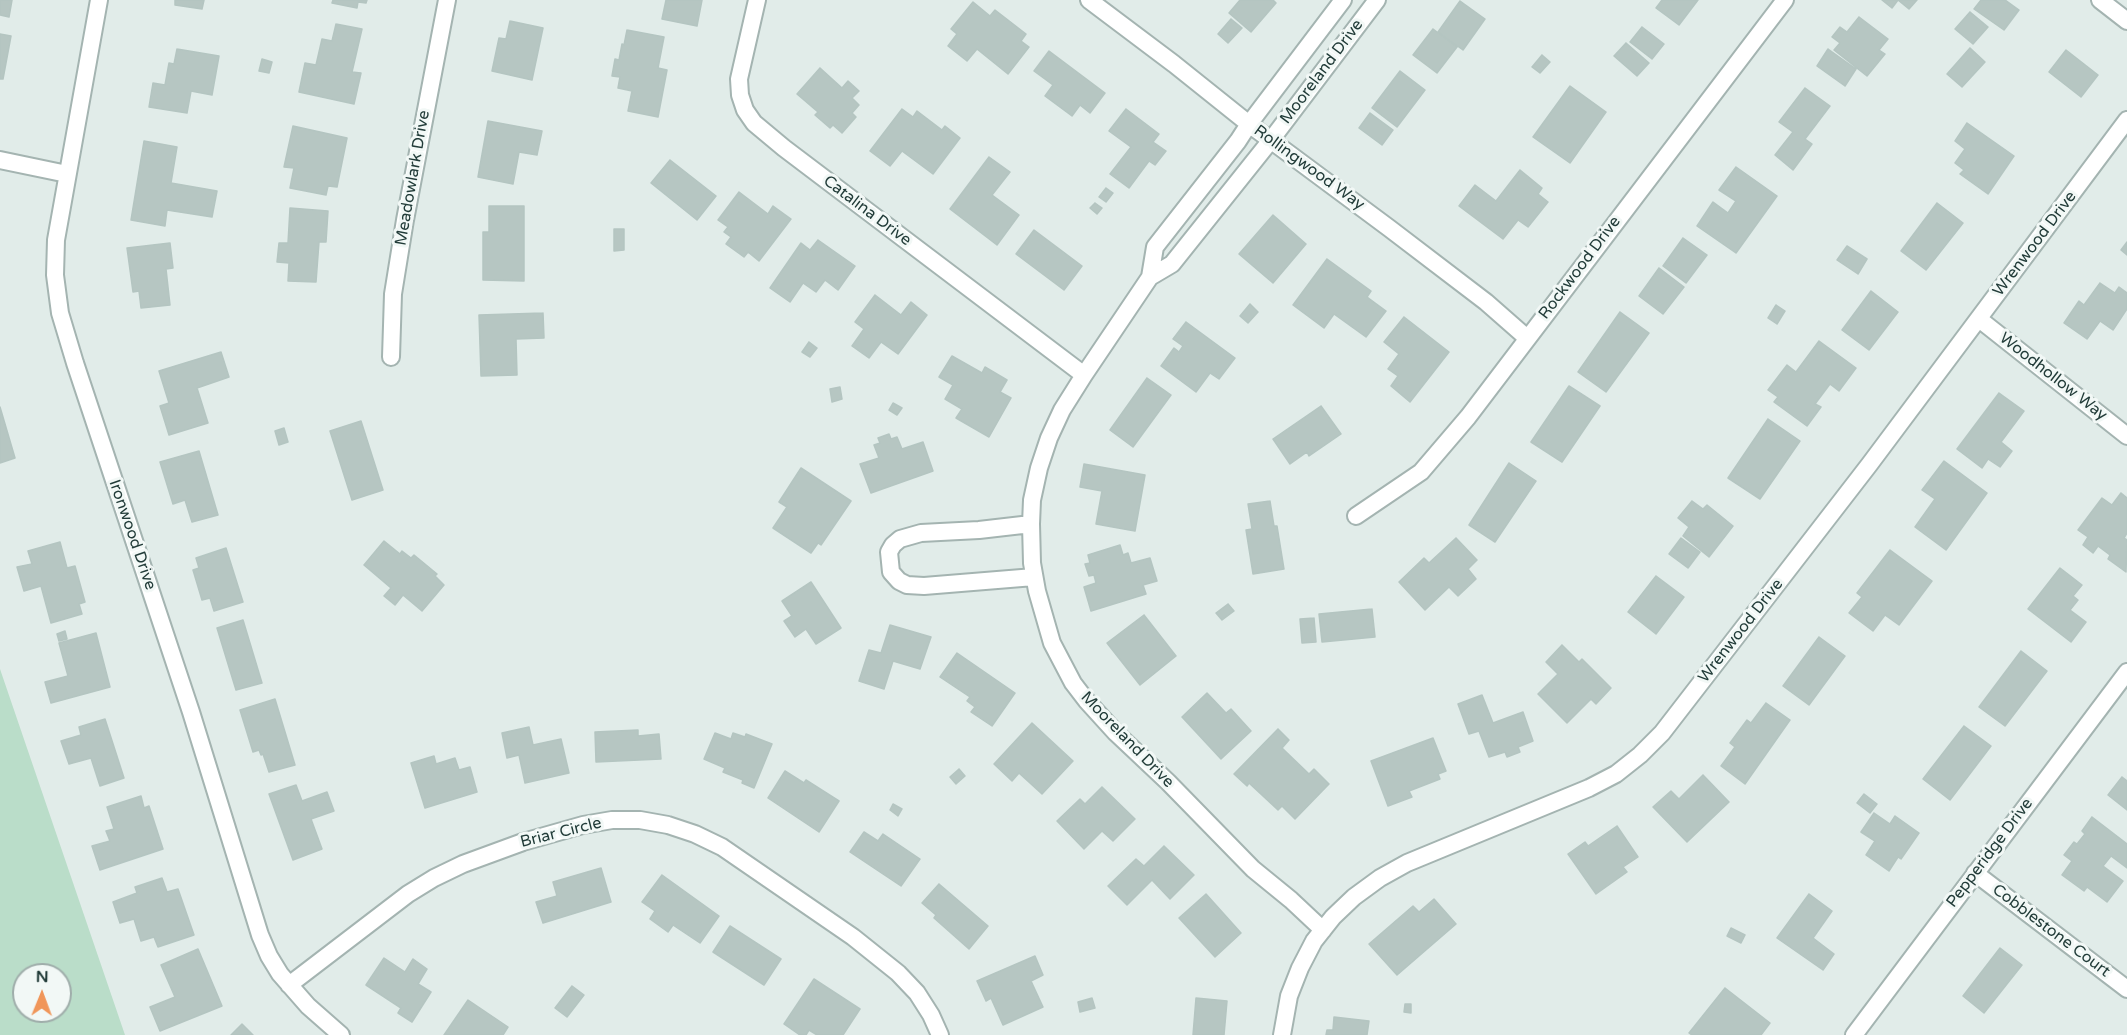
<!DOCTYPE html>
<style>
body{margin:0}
#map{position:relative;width:2127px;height:1035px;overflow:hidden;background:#e1ece9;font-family:"Varela Round",sans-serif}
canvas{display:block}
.north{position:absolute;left:12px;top:963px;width:60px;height:60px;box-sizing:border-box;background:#f2f8f6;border:2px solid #9fadaa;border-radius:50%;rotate:1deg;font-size:16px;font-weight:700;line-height:24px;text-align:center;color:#223c39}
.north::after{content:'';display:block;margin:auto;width:21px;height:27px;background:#f0965a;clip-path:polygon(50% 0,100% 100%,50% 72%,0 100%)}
</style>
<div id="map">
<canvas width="2127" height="1035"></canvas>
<div class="north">N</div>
</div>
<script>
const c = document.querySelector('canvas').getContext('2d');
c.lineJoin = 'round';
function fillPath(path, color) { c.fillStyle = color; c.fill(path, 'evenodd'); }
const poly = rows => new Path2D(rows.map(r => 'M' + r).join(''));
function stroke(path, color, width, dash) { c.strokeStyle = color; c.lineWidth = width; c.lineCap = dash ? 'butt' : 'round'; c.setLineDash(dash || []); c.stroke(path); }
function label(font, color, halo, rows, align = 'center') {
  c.font = font + ' "Varela Round",sans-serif'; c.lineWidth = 6; c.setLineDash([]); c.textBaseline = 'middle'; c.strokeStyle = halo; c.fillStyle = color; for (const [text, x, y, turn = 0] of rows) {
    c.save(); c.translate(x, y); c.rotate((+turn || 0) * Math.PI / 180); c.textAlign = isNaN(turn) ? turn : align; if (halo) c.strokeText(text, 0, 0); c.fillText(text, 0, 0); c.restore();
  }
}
const green = poly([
 [0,669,125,1035,0,1035],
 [24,975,60,975,60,1011,24,1011]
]);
const building = poly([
 [0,0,12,0,9,17,0,15,0,0],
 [175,0,204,0,202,9,175,5,175,0],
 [333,0,367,0,366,3,358,2,357,8,332,3,333,0],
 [666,0,702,0,697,26,662,19,666,0],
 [1240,0,1273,0,1276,3,1251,32,1229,13,1240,0],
 [1662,0,1698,0,1679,25,1656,8,1662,0],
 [1882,0,1917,0,1909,9,1898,0,1892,8,1882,0],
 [1981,0,2005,0,2019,10,2004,30,1974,9,1981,0],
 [1460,1,1485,19,1463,50,1438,32,1460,1],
 [973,2,990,16,995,10,1026,34,1021,41,1029,47,1008,74,977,49,967,61,948,46,957,34,951,29,973,2],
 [1970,12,1988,27,1973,44,1955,29,1970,12],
 [1859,17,1888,39,1879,50,1885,54,1867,76,1834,50,1840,43,1832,37,1840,27,1847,32,1859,17],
 [1231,19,1242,28,1228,43,1218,34,1231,19],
 [510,21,543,28,532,80,492,71,499,38,506,39,510,21],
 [336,24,362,29,352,72,361,73,354,104,299,92,305,63,316,65,322,39,332,41,336,24],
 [1642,27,1664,44,1652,59,1630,42,1642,27],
 [1433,29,1457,47,1437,73,1413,55,1433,29],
 [627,30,664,37,658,68,667,70,658,117,628,111,632,91,618,88,620,77,612,76,615,59,619,60,622,44,624,45,627,30],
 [0,34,11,36,3,79,0,79,0,34],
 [1626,43,1649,63,1637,76,1614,56,1626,43],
 [1970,48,1985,62,1962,87,1947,74,1970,48],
 [177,49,219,56,212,95,191,91,187,113,149,107,153,83,165,85,169,63,174,64,177,49],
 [1828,49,1856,69,1845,86,1817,66,1828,49],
 [2066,50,2098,75,2081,97,2049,72,2066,50],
 [1049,51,1105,93,1090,113,1080,105,1072,116,1045,96,1053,85,1034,71,1049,51],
 [1542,55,1550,62,1540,73,1532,67,1542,55],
 [262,59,272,62,269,73,259,71,262,59],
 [820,68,842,88,848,81,859,91,852,98,859,105,852,113,856,117,842,133,833,125,830,128,815,115,818,112,797,94,820,68],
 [1400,71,1425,90,1397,127,1372,108,1400,71],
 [1570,86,1606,112,1570,163,1533,137,1570,86],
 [1805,88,1830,106,1805,139,1812,144,1793,170,1775,155,1793,132,1779,122,1805,88],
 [902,109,913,117,917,111,942,130,945,126,960,138,933,174,902,151,890,166,870,151,902,109],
 [1126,109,1159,134,1153,142,1166,151,1155,165,1149,161,1129,188,1110,174,1131,147,1109,131,1126,109],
 [1370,113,1393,130,1382,145,1359,128,1370,113],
 [488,121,542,131,537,155,519,152,513,184,478,177,488,121],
 [1967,123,2014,156,1988,194,1960,174,1964,170,1955,163,1965,149,1955,141,1967,123],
 [293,126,347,138,337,187,328,186,326,195,290,188,294,168,284,167,293,126],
 [144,141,177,147,171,183,217,191,212,217,167,210,165,226,131,220,144,141],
 [989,157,1010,172,992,195,1019,215,997,245,950,209,989,157],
 [670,160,716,196,697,220,651,183,670,160],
 [1736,167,1777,196,1736,253,1697,226,1713,202,1728,213,1736,201,1719,190,1736,167],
 [1520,170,1542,188,1538,194,1548,202,1528,227,1518,220,1503,239,1459,206,1475,185,1496,201,1520,170],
 [1106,188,1113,193,1106,202,1099,197,1106,188],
 [739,192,768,214,773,206,791,219,759,261,748,252,744,257,726,244,731,237,724,232,728,227,718,220,739,192],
 [1095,203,1102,208,1097,214,1090,208,1095,203],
 [1937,203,1963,223,1926,270,1901,251,1937,203],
 [489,206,524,206,524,281,483,280,483,232,489,232,489,206],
 [290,208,328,211,326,242,319,242,316,282,288,281,289,263,277,262,279,243,288,243,290,208],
 [1273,215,1306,244,1273,283,1239,254,1273,215],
 [614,229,624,229,624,250,614,251,614,229],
 [1034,230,1082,266,1064,290,1016,254,1034,230],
 [1683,238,1707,255,1686,283,1663,266,1683,238],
 [818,240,855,266,838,290,825,280,816,292,803,283,790,302,770,288,801,243,810,250,818,240],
 [2127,242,2127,255,2121,250,2127,242],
 [170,243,173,268,166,269,170,305,141,308,139,291,133,292,127,248,170,243],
 [1847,246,1867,259,1858,274,1837,260,1847,246],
 [1327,259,1371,291,1367,297,1386,311,1366,337,1334,314,1324,328,1293,305,1327,259],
 [1659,268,1684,287,1663,314,1639,296,1659,268],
 [2100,283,2115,293,2119,287,2127,293,2127,309,2113,330,2100,321,2087,339,2064,323,2079,301,2084,305,2100,283],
 [1871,291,1898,312,1869,350,1842,330,1871,291],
 [875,295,901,315,911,302,927,315,898,354,881,342,869,358,852,346,864,329,855,322,875,295],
 [1250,304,1258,312,1248,323,1240,316,1250,304],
 [1776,305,1785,311,1777,324,1768,318,1776,305],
 [1620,312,1649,333,1606,392,1578,372,1620,312],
 [543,313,544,338,516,339,517,375,481,376,479,315,543,313],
 [1404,317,1449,352,1410,402,1391,386,1398,376,1388,369,1399,354,1384,342,1404,317],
 [1186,322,1235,358,1219,379,1210,373,1196,392,1161,366,1174,348,1179,352,1183,346,1173,339,1186,322],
 [1819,341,1856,368,1839,391,1830,384,1815,404,1821,407,1807,426,1774,402,1778,397,1768,390,1787,365,1796,372,1819,341],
 [809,342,817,348,810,357,802,352,809,342],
 [221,352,229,377,197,388,208,423,169,435,160,406,169,403,159,371,221,352],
 [952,356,982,373,985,367,1007,380,1000,392,1011,398,989,437,956,418,962,409,945,399,953,385,939,377,952,356],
 [1147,378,1171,395,1133,447,1110,430,1147,378],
 [1569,386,1600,406,1562,462,1531,442,1569,386],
 [840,387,842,399,832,402,830,389,840,387],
 [1999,393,2024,411,2001,442,2012,451,2000,467,1988,459,1982,468,1957,449,1999,393],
 [893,403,902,408,897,415,889,410,893,403],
 [1321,406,1341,434,1309,456,1307,452,1290,464,1273,439,1321,406],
 [0,407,15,458,0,463,0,407],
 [1768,419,1800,441,1760,499,1728,478,1768,419],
 [361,421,383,490,352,500,330,431,361,421],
 [284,428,288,442,279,445,275,431,284,428],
 [889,434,891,439,897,437,902,449,923,442,933,471,871,493,860,464,879,458,874,445,880,443,878,438,889,434],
 [199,451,218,515,192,522,185,500,173,504,160,462,199,451],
 [1944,461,1987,493,1946,550,1915,527,1935,499,1922,490,1944,461],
 [1509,463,1536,481,1495,542,1469,525,1509,463],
 [1084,464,1145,475,1135,531,1096,524,1102,491,1080,487,1084,464],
 [801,468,851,501,821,545,818,543,811,553,773,528,787,507,779,502,801,468],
 [2121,493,2127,498,2127,533,2124,538,2127,540,2126,572,2108,559,2110,555,2098,546,2093,553,2083,545,2088,537,2078,530,2102,498,2112,505,2121,493],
 [1270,501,1274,526,1277,526,1284,569,1253,574,1246,530,1252,529,1248,504,1270,501],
 [1692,501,1703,509,1707,505,1733,526,1709,557,1683,536,1689,527,1678,518,1692,501],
 [1456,538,1477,560,1468,569,1476,579,1458,596,1449,587,1425,610,1399,582,1424,558,1429,563,1456,538],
 [1681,538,1700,552,1688,568,1669,554,1681,538],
 [384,541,400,554,402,551,411,558,414,555,437,574,435,576,444,585,422,611,403,595,395,605,384,596,391,588,364,565,384,541],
 [60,542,67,568,75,566,85,602,79,604,82,614,51,623,41,586,24,591,17,567,32,564,28,551,60,542],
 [1120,545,1123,555,1128,553,1131,563,1150,558,1157,581,1143,585,1146,594,1091,611,1084,587,1096,583,1094,575,1089,576,1085,564,1090,563,1088,555,1120,545],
 [226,548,243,602,214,611,210,598,202,600,193,570,199,568,196,558,226,548],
 [1890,550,1932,581,1899,625,1885,615,1873,631,1849,613,1862,597,1857,593,1890,550],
 [2060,568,2082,585,2073,596,2078,600,2070,610,2086,622,2071,642,2028,609,2060,568],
 [1656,576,1684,597,1656,634,1628,612,1656,576],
 [811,582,841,628,816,644,806,629,795,637,784,621,792,616,782,601,811,582],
 [1228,604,1234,611,1222,620,1216,613,1228,604],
 [1372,609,1375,637,1322,642,1319,614,1372,609],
 [1144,615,1176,656,1140,685,1107,643,1144,615],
 [1314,618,1316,642,1302,643,1300,619,1314,618],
 [243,620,262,683,236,690,217,628,243,620],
 [890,625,931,637,920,669,893,661,884,689,859,681,869,650,881,653,890,625],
 [65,631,67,639,59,641,57,634,65,631],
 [96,633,110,687,51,703,45,682,68,676,59,643,96,633],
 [1819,637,1845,656,1809,705,1783,686,1819,637],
 [1562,645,1579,662,1582,659,1611,688,1596,704,1591,699,1567,723,1538,694,1558,674,1546,662,1562,645],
 [2021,651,2047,671,2005,726,1979,707,2021,651],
 [957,653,1015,693,992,726,971,712,975,707,967,701,970,697,940,677,957,653],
 [1207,693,1226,713,1231,709,1251,731,1221,759,1182,717,1207,693],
 [1482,695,1493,723,1523,712,1533,741,1518,747,1520,752,1507,757,1505,752,1489,757,1479,731,1469,734,1458,704,1482,695],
 [275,699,295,765,269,772,263,754,261,755,259,750,253,752,240,710,275,699],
 [1766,703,1790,720,1745,784,1721,766,1735,747,1730,743,1747,720,1751,723,1766,703],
 [105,719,124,778,100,786,91,758,69,764,61,741,81,735,79,727,105,719],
 [1032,723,1073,761,1042,794,1019,773,1012,781,994,764,1032,723],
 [1964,726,1991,746,1950,800,1923,779,1964,726],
 [529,727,533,745,561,739,569,773,525,783,519,755,507,758,502,733,529,727],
 [1278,729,1289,740,1282,748,1309,774,1314,769,1329,784,1295,819,1282,806,1278,810,1249,783,1247,786,1234,774,1278,729],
 [638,730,638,736,659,734,661,759,596,762,595,732,638,730],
 [715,733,731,739,733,733,745,737,746,734,772,744,754,788,742,783,743,780,723,772,725,768,704,759,715,733],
 [1433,738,1446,771,1438,774,1440,779,1409,791,1412,797,1388,806,1371,761,1433,738],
 [434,756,436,764,455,758,459,770,470,767,477,792,425,808,411,763,434,756],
 [959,769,965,776,956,784,950,777,959,769],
 [785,771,804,783,806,780,839,801,819,832,768,798,785,771],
 [1703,775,1729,802,1687,842,1653,807,1671,791,1679,799,1703,775],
 [2122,777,2127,781,2127,810,2108,795,2122,777],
 [296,785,302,801,327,792,334,811,311,819,322,849,293,860,269,794,296,785],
 [1102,787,1135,819,1113,841,1102,831,1084,849,1057,821,1080,799,1085,804,1102,787],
 [1864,794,1877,804,1870,813,1857,803,1864,794],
 [141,796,144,808,149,806,163,849,100,870,92,846,110,841,106,831,114,829,107,807,141,796],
 [893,804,902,809,898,816,890,810,893,804],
 [1874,813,1890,824,1895,816,1919,833,1901,859,1898,857,1889,871,1866,855,1875,841,1861,832,1874,813],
 [2092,817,2127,844,2127,868,2111,856,2103,866,2123,881,2107,902,2087,887,2084,891,2062,875,2072,861,2064,855,2074,842,2077,844,2085,834,2082,831,2092,817],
 [1617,826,1638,857,1623,867,1627,872,1596,894,1568,854,1585,842,1588,846,1617,826],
 [864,832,878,841,883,834,920,859,901,886,850,852,864,832],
 [1164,846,1194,875,1170,899,1152,880,1127,905,1108,886,1136,859,1144,866,1164,846],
 [601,868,611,902,543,923,536,902,557,896,553,882,601,868],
 [662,875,719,916,700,943,673,925,668,932,650,919,655,911,642,902,662,875],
 [162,878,167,892,178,889,194,935,158,947,154,937,141,941,134,919,120,923,113,902,137,893,135,887,162,878],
 [939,884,988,926,969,949,934,918,936,915,922,903,939,884],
 [1206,894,1241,933,1215,957,1179,918,1206,894],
 [1809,894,1832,911,1813,938,1834,954,1823,970,1777,938,1809,894],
 [1434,899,1456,924,1397,975,1369,944,1413,906,1419,912,1434,899],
 [730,926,781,959,764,985,713,952,730,926],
 [1731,928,1745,935,1741,943,1727,936,1731,928],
 [2000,948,2022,965,1984,1013,1963,996,2000,948],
 [198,949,222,1006,160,1031,150,1007,175,997,161,965,198,949],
 [1035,956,1043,975,1031,981,1043,1007,1003,1025,991,998,986,1001,977,981,1035,956],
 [384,958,405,972,413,959,427,969,418,984,431,992,412,1022,398,1013,401,1008,366,985,384,958],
 [814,979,860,1009,843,1035,817,1035,809,1030,806,1035,800,1035,784,1024,814,979],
 [572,986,584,995,567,1017,555,1008,572,986],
 [1725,988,1770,1023,1761,1035,1692,1035,1689,1033,1725,988],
 [1092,998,1095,1008,1080,1012,1078,1002,1092,998],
 [1196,998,1227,1001,1224,1035,1193,1035,1196,998],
 [468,1000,508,1027,503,1035,444,1035,468,1000],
 [1405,1004,1411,1004,1411,1013,1404,1012,1405,1004],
 [1334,1017,1369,1021,1367,1035,1326,1035,1327,1030,1333,1030,1334,1017],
 [242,1024,253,1035,231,1035,242,1024]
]);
const street = poly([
 [99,0,56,240,55,275,60,313,75,363,191,712,260,935,269,956,280,974,308,1006,341,1035],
 [757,0,739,79,740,95,745,110,754,123,784,148,1084,375],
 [1089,0,1174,64,1249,124,1389,228,1486,302,1527,338],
 [2100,0,2127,21],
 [0,160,67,174],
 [1150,277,1172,264,1271,140,1377,0],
 [1979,319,2127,436],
 [391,357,393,294,405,220,447,0],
 [1356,516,1421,472,1468,417,1785,0],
 [1031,524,979,530,921,533,900,539,893,545,889,552,891,572,899,581,907,585,924,586,1034,577],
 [1975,873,2127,989],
 [1323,930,1291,900,1253,869,1168,782,1116,733,1086,700,1073,683,1052,643,1037,591,1032,563,1031,524,1032,500,1039,468,1049,438,1062,410,1084,375,1150,277,1155,247,1238,141,1249,124,1343,0],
 [289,985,408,894,434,878,463,864,523,842,583,825,612,820,640,820,668,825,695,834,722,847,853,937,898,973,917,993,931,1015,940,1035],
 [1282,1035,1289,996,1300,968,1314,941,1333,917,1354,897,1380,878,1407,863,1589,788,1616,774,1640,755,1662,733,1869,465,2127,120],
 [1854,1035,2127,672]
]);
const streetNames = [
 ["Mooreland Drive",1322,72,-53],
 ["Rollingwood Way",1309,168,36],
 ["Meadowlark Drive",413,178,-80],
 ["Catalina Drive",867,211,37],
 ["Wrenwood Drive",2035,244,-53],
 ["Rockwood Drive",1580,268,-53],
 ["Woodhollow Way",2053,377,38],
 ["Ironwood Drive",132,535,71],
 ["Wrenwood Drive",1741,631,-52],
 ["Mooreland Drive",1127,740,46],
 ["Briar Circle",561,833,-14],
 ["Pepperidge Drive",1990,853,-53],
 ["Cobblestone Court",2051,931,37]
];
fillPath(green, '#baddc9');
fillPath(building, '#b6c6c2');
stroke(building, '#b4c5c1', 1.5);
stroke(street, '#a4b4b1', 20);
stroke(street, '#fff', 16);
label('16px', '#223c39', '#f2f8f6', streetNames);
</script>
